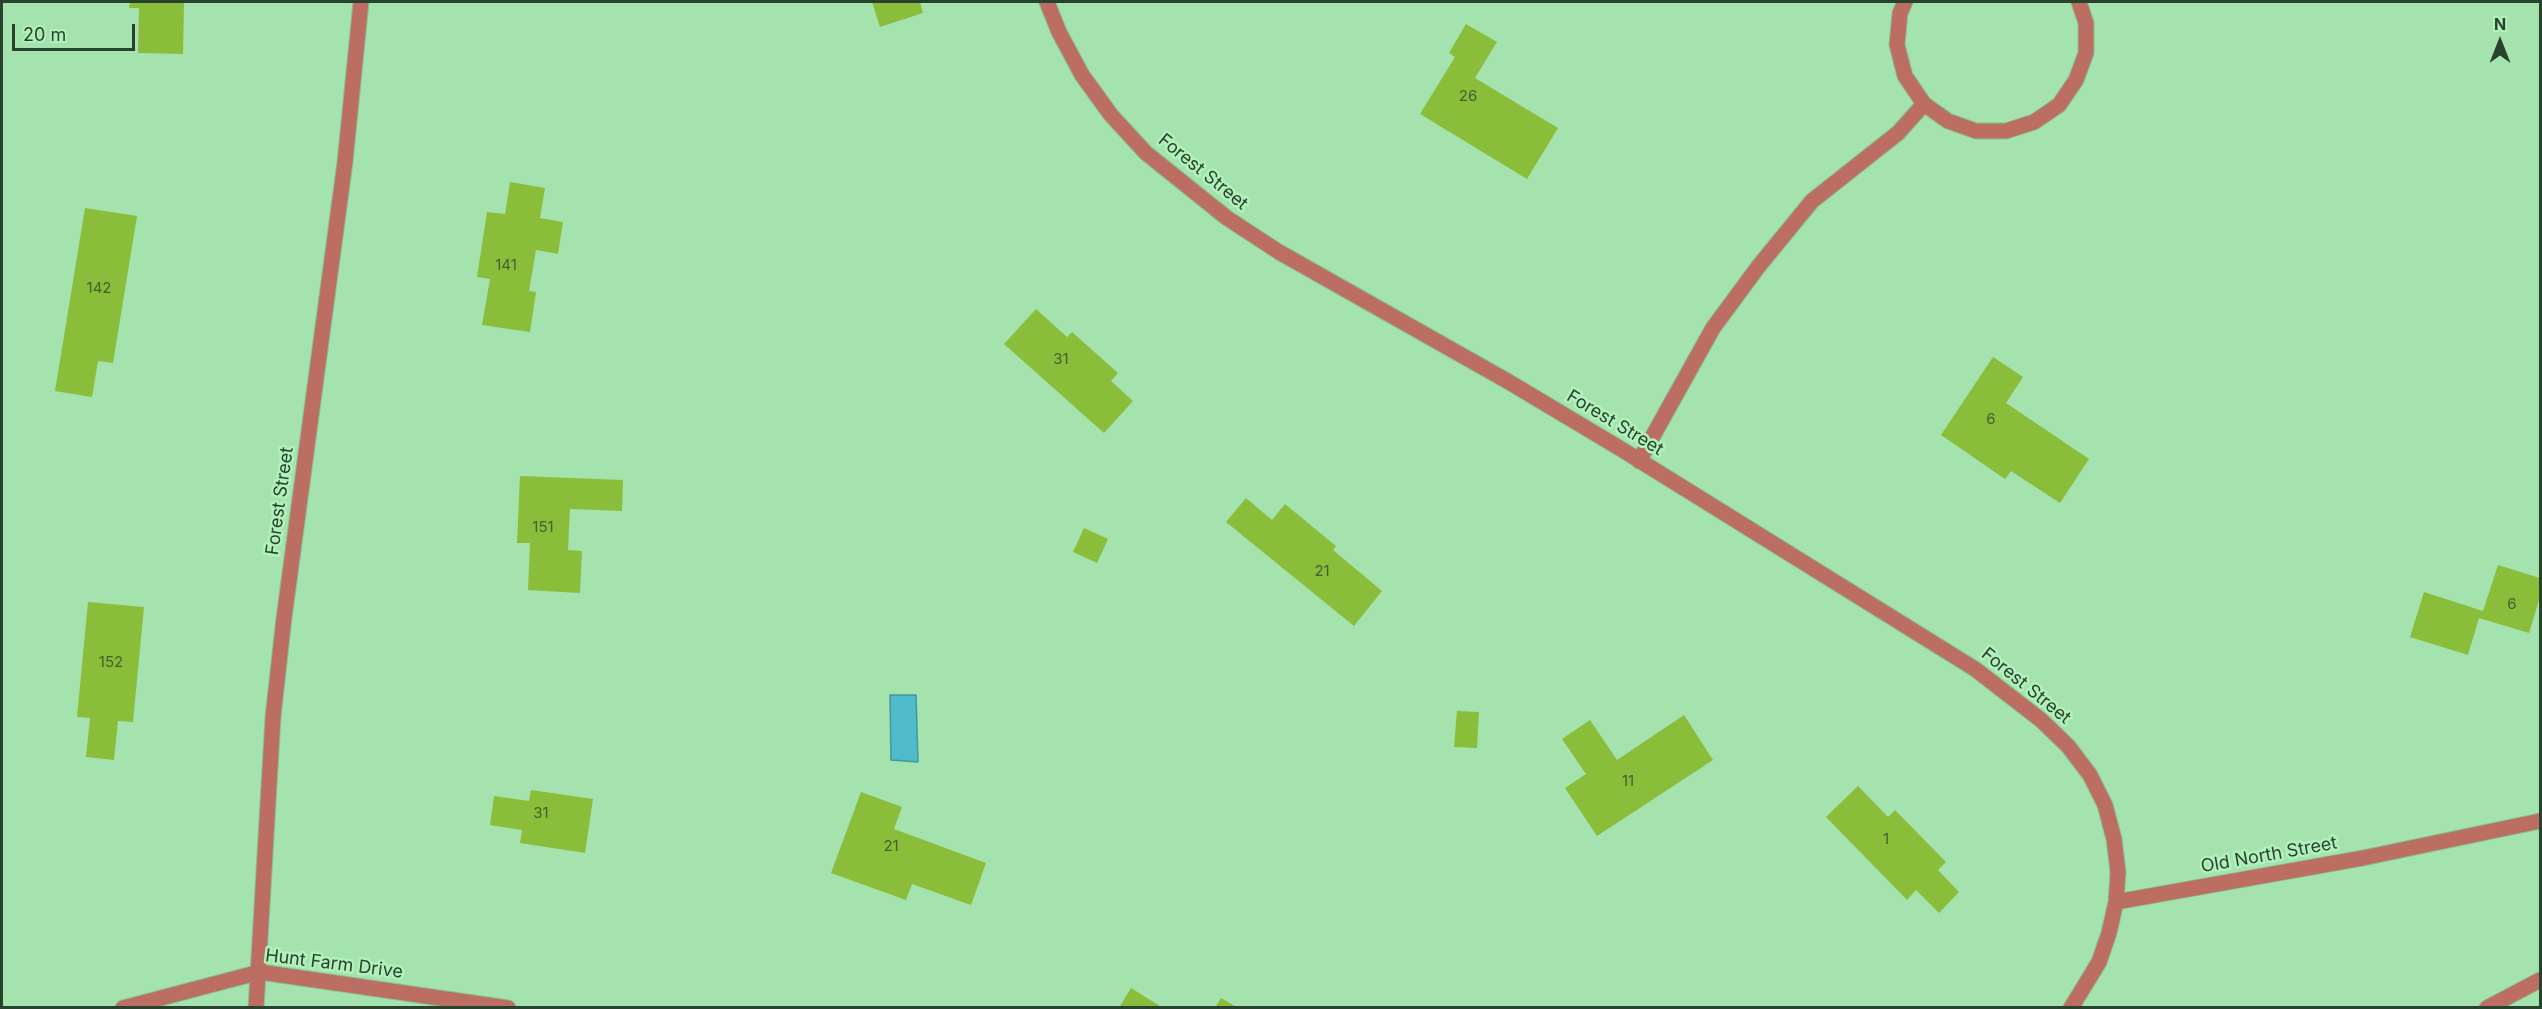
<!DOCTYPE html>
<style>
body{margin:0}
#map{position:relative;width:2542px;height:1009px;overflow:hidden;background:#a4e3ae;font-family:Inter,sans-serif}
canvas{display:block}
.frame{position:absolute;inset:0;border:3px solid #29422d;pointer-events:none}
.north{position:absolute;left:2470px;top:12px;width:60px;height:60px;-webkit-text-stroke:4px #b1f1bb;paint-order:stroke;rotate:0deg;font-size:16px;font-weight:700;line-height:24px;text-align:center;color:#29422d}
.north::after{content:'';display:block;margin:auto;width:21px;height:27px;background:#29422d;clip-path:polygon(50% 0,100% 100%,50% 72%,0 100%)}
.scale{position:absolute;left:12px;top:24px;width:123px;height:27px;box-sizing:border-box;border:3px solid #29422d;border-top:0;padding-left:8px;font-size:18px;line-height:21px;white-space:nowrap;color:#29422d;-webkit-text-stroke:4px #b1f1bb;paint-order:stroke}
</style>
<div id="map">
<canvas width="2542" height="1009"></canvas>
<div class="frame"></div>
<div class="north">N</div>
<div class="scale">20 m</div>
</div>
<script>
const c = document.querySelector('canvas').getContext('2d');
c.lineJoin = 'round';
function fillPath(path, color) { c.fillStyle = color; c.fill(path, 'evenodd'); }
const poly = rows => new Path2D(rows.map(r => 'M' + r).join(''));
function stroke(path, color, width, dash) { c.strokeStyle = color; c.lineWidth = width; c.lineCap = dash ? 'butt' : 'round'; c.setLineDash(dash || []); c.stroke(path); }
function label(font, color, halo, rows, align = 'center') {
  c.font = font + ' Inter,sans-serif'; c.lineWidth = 5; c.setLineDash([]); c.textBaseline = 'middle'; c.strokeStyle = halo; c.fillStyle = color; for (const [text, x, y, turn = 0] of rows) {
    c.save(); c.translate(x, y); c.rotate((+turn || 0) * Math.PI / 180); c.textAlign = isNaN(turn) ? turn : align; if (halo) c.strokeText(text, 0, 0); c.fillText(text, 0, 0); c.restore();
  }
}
const water = poly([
 [890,695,916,695,918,762,891,760,890,695]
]);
const building = poly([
 [130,2,184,2,183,54,138,53,139,8,129,8],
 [872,2,920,2,923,13,880,27],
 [1466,24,1497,42,1475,78,1558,128,1527,179,1420,114,1455,57,1449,53],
 [510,182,545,188,540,218,563,222,558,254,536,250,529,291,536,292,530,332,482,325,490,279,477,277,487,212,505,214],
 [85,208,137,216,113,363,98,361,92,397,55,391],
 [1036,309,1067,337,1072,332,1118,373,1111,381,1133,401,1104,433,1004,344],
 [1993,357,2023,377,2006,403,2089,459,2060,503,2011,471,2005,479,1941,435],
 [520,476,623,480,622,511,570,509,568,550,582,551,580,593,528,590,530,543,517,543],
 [1246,498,1272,520,1285,504,1336,546,1333,550,1382,591,1354,626,1226,522],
 [1084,528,1108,539,1097,563,1073,552],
 [2498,565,2540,578,2540,597,2529,633,2479,618,2468,655,2410,637,2424,592,2483,611],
 [88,602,144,607,133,722,118,721,114,760,86,757,90,718,77,717],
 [1457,711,1479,712,1477,748,1454,747],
 [1684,715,1713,760,1597,836,1565,788,1586,774,1562,739,1590,720,1617,760],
 [1858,786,1888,817,1895,810,1946,862,1938,870,1959,892,1939,913,1916,890,1907,900,1826,817],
 [531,790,593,799,585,853,520,843,522,830,490,825,494,796,529,801],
 [861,792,902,807,894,829,986,863,971,905,912,884,906,900,831,873],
 [1131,988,1163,1008,1119,1008],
 [1221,998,1238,1008,1215,1008]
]);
const minor = poly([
 [1047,2,1059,32,1082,75,1111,115,1146,153,1227,218,1279,252,1509,382,1621,449,1975,669,2041,720,2068,746,2090,775,2105,805,2114,839,2118,872,2116,902],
 [1905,2,1900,13,1897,45,1905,76,1924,104,1948,121,1976,131,2006,131,2034,122,2059,105,2076,80,2086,53,2086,23,2079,2],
 [1639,461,1713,328,1758,267,1812,201,1898,133,1924,104],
 [123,1008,260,972,508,1008],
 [256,1008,273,717,284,618,345,162,361,2],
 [2071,1008,2099,962,2109,933,2116,902,2363,858,2540,821],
 [2487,1008,2540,980]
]);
const numberNames = [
 ["26",1468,96],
 ["141",506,265],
 ["142",99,288],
 ["31",1061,359],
 ["6",1991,419],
 ["151",543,527],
 ["21",1322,571],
 ["6",2512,604],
 ["152",111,662],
 ["11",1628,781],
 ["31",541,813],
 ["1",1886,839],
 ["21",891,846]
];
const streetNames = [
 ["Forest Street",1203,172,39],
 ["Forest Street",1615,423,31],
 ["Forest Street",280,501,-82],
 ["Forest Street",2026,686,39],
 ["Old North Street",2269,855,-10],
 ["Hunt Farm Drive",334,964,7]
];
fillPath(water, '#4fbbcb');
stroke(water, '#44979c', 1.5);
fillPath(building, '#89bd3a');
stroke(minor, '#89c092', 17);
stroke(minor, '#bd6e63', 15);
label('15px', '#416130', null, numberNames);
label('18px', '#29422d', '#b1f1bb', streetNames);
</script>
